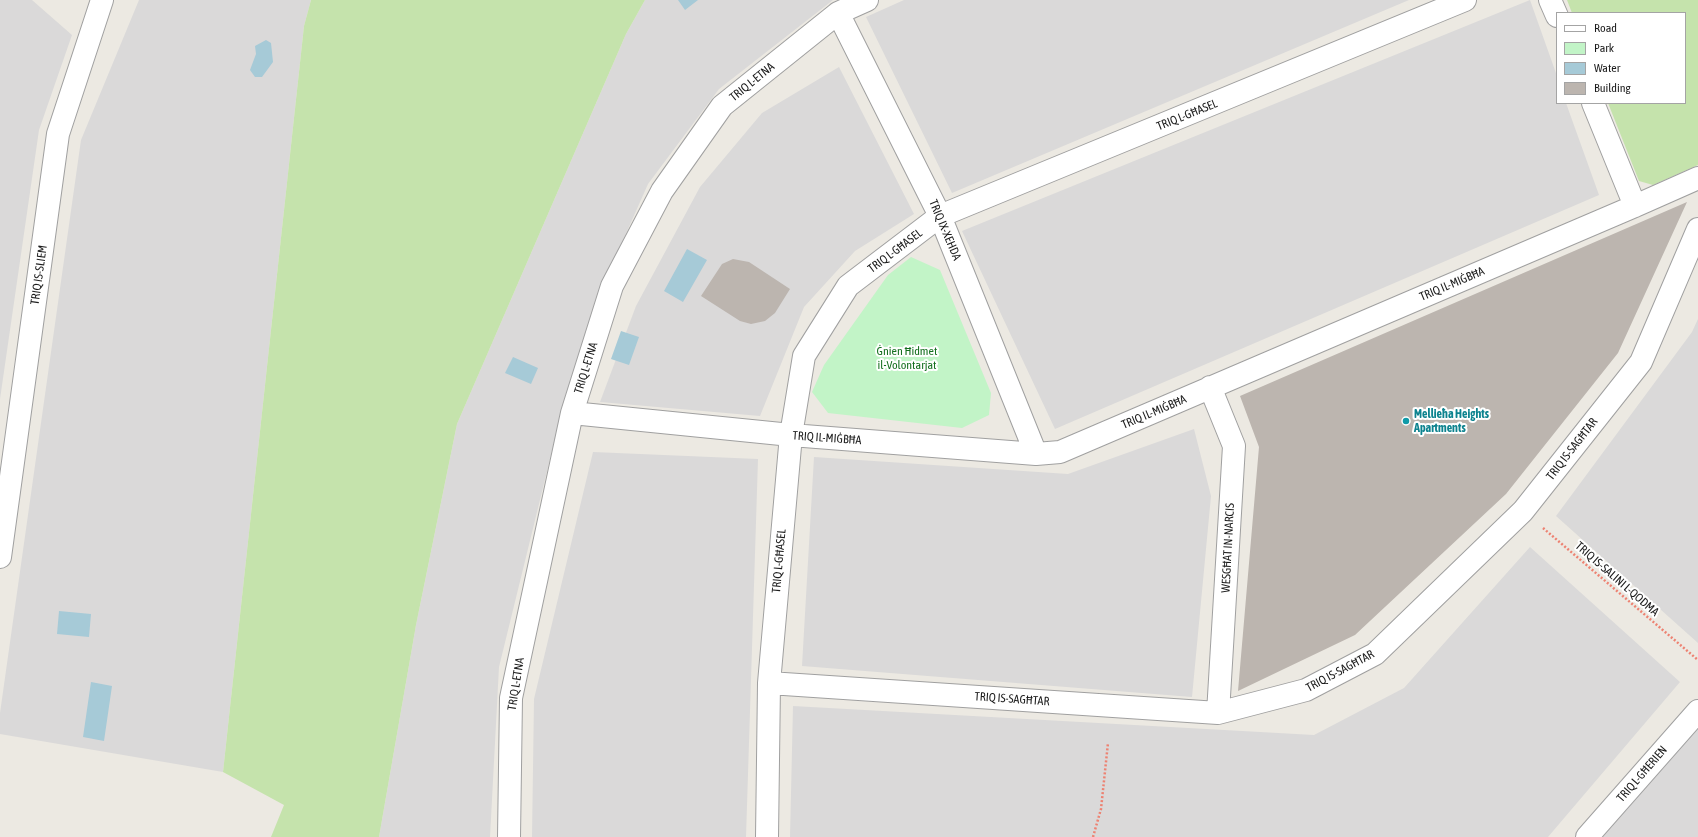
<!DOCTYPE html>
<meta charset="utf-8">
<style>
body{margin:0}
#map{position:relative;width:1698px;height:837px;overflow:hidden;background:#ece9e2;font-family:"Asap Condensed",sans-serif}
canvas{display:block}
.legend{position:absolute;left:1556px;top:12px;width:130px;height:92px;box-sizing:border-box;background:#fff;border:1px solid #a4a4a4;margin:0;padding:5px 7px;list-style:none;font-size:12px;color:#1c1c1c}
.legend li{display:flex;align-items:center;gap:8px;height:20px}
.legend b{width:20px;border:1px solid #a4a4a4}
</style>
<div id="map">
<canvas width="1698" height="837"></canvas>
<ul class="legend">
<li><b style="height:5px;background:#fff"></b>Road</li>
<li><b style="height:11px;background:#c2f4c7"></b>Park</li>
<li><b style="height:11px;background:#a6cad7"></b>Water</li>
<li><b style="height:11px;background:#bcb5af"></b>Building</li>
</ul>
</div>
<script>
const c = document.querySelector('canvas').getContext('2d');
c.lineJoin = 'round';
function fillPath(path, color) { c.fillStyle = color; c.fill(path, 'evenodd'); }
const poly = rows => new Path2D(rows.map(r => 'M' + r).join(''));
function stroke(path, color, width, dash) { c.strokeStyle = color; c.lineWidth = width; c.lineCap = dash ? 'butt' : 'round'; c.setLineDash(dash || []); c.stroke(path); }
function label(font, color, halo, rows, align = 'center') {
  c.font = font + ' "Asap Condensed",sans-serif'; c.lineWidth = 4; c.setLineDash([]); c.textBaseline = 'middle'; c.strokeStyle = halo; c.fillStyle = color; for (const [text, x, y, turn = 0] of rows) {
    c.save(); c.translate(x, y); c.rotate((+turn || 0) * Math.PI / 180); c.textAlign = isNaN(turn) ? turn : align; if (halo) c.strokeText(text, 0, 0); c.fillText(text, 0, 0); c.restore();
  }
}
const residential = poly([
 [0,0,32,0,72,35,39,130,0,399],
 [139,0,311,0,304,26,223,772,0,734,0,713,81,140],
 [645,0,833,0,719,89,648,184,604,283,563,406,499,667,490,837,379,837,416,625,457,424,626,34],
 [904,0,1409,0,952,193,866,17],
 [1530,0,1557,76,1557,103,1566,103,1599,195,1055,429,962,231],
 [839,67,914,214,855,251,804,307,760,416,600,402,636,306,700,187,762,113],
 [1698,319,1698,643,1556,516,1692,332],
 [1194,429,1211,496,1192,697,802,666,814,457,1068,474],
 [593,452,758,459,746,837,532,837,534,699],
 [1530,547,1680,682,1548,837,790,837,793,706,1314,735,1404,688],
 [1698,708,1698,837,1597,837]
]);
const grass = poly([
 [311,0,645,0,626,34,457,424,416,625,379,837,271,837,284,805,223,772,304,26],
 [1567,0,1698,0,1698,165,1653,185,1639,181,1608,103,1685,103,1685,13,1572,13]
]);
const park = poly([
 [911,257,940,270,991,393,989,415,962,428,828,413,812,392,824,365,888,275]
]);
const water = poly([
 [678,0,698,0,685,10],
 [266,40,271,43,273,62,262,77,255,77,250,70,256,54,255,46],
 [687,249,707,260,683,302,664,291],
 [621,331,639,337,629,365,611,359],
 [513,357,538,368,531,384,505,373],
 [59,611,91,614,89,637,57,634],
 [91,682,112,686,104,741,83,737]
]);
const building = poly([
 [1687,202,1618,353,1506,494,1355,635,1238,691,1259,447,1240,396],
 [733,259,749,262,790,289,775,313,765,321,751,324,740,321,701,296,722,264]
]);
const path = poly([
 [1543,528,1698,660],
 [1093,837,1101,809,1108,743]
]);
const street = poly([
 [1550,0,1557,16],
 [838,13,940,216,1036,454],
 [1593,103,1635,206],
 [1210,387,1234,446,1218,713],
 [572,413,791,435,1036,454,1060,452,1635,206,1698,178],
 [0,557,58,134,102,0],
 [769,683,1218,713,1306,690,1375,654,1523,511,1641,362,1698,229],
 [509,837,511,698,572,413,612,286,662,191,722,106,838,13,867,0],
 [767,837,769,683,791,435,804,356,848,286,940,216,1465,0],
 [1587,837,1698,711]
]);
const markers = [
 [1406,421,4,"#0f9aa8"]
];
const streetNames = [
 ["TRIQ L-ETNA",752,82,-39],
 ["TRIQ L-GĦASEL",1187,115,-22],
 ["TRIQ IX-XEHDA",945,230,67],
 ["TRIQ L-GĦASEL",895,251,-37],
 ["TRIQ IS-SLIEM",39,275,-82],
 ["TRIQ IL-MIĠBĦA",1452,284,-23],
 ["TRIQ L-ETNA",586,368,-73],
 ["TRIQ IL-MIĠBĦA",1154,412,-23],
 ["TRIQ IL-MIĠBĦA",827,438,4],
 ["TRIQ IS-SAGĦTAR",1572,449,-52],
 ["WESGĦAT IN-NARCIS",1228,548,-87],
 ["TRIQ L-GĦASEL",779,561,-85],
 ["TRIQ IS-SALINI L-QODMA",1617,579,41],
 ["TRIQ IS-SAGĦTAR",1340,671,-28],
 ["TRIQ L-ETNA",516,684,-81],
 ["TRIQ IS-SAGĦTAR",1012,699,4],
 ["TRIQ L-GĦERIEN",1642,774,-49]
];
const parkNames = [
 ["Ġnien Ħidmet",907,351],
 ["il-Volontarjat",907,365]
];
const cultureNames = [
 ["Mellieħa Heights",1414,414],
 ["Apartments",1414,428]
];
fillPath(residential, '#dad9d9');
fillPath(grass, '#c5e3ac');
fillPath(park, '#c2f4c7');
fillPath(water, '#a6cad7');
fillPath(building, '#bcb5af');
stroke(street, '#a0a0a0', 24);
stroke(path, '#ed8272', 2.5, [2, 2]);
stroke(street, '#fff', 22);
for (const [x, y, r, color] of markers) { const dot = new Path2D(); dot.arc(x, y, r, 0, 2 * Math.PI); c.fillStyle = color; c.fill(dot); stroke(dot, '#fff', 1.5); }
label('12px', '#1c1c1c', '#fff', streetNames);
label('12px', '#146f1e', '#fff', parkNames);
label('bold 12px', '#0d838f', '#fff', cultureNames, 'left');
</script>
